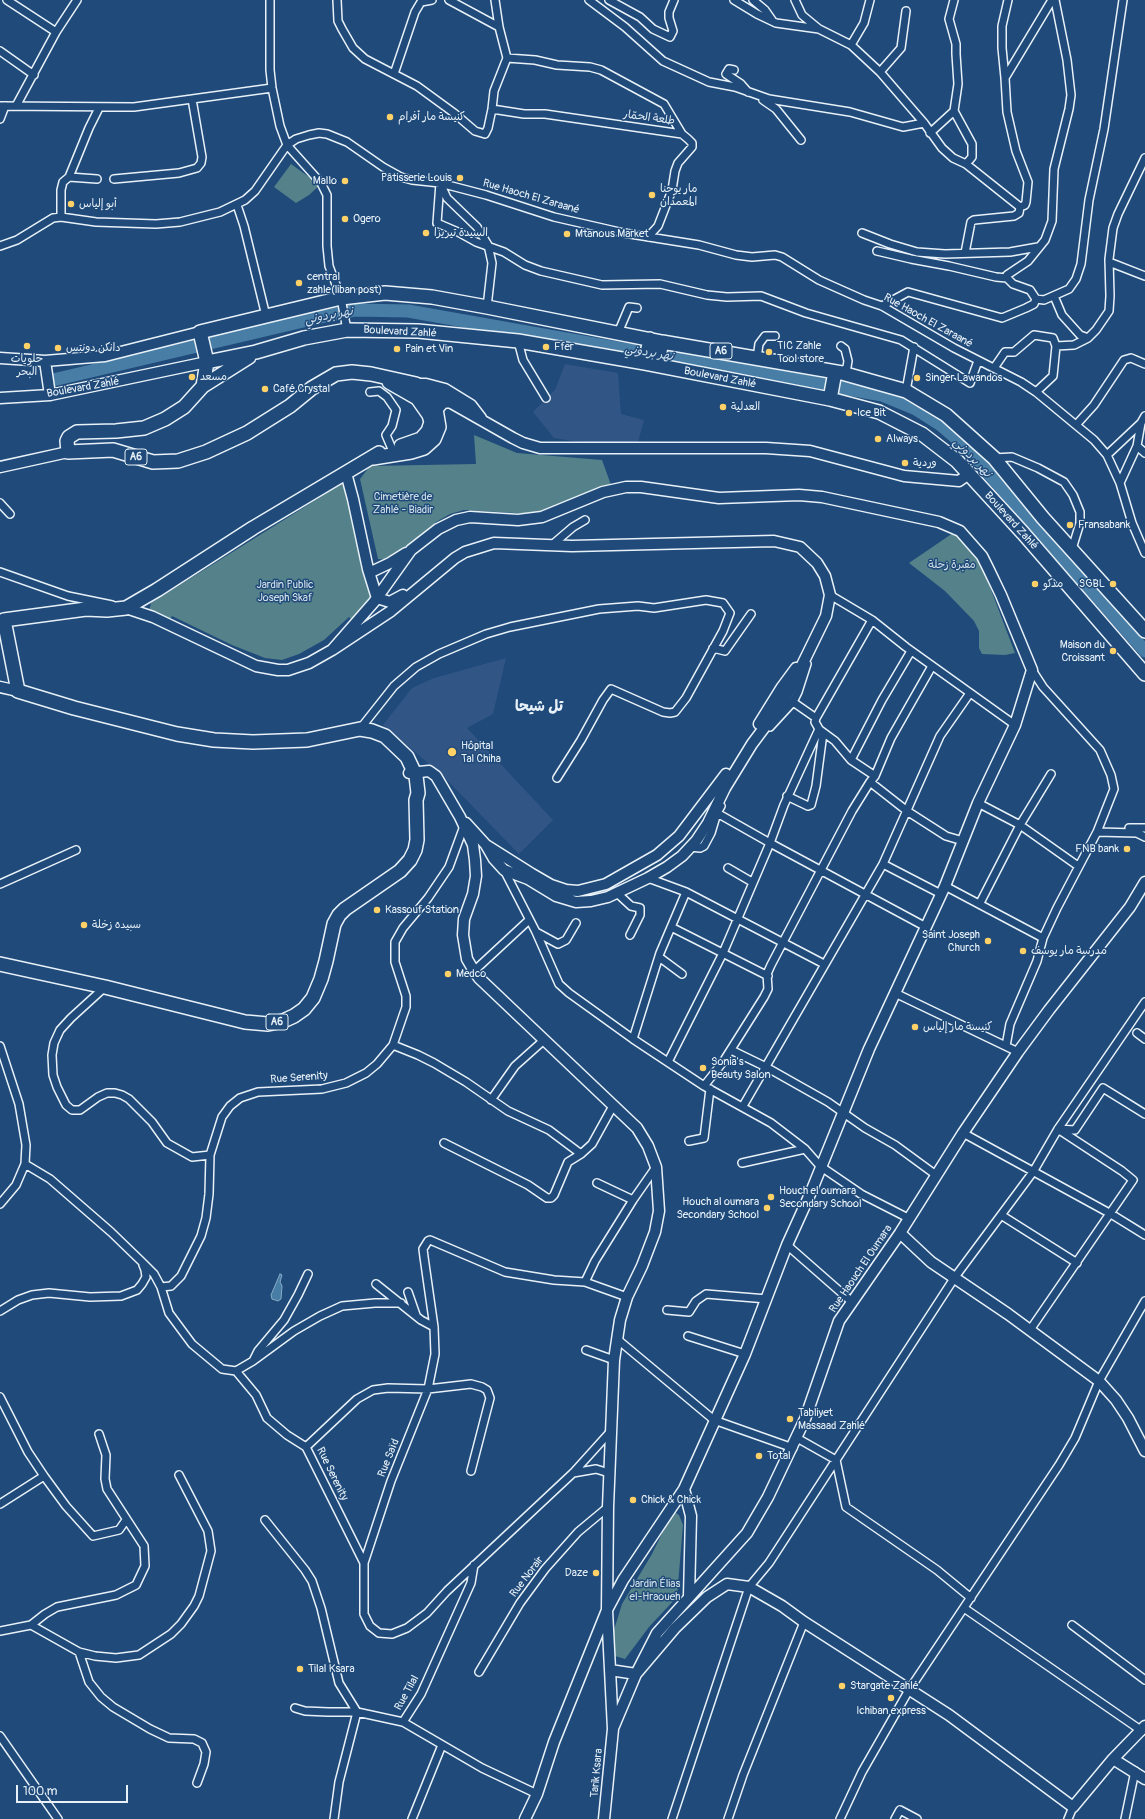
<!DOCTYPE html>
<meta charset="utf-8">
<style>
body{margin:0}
#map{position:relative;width:1145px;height:1819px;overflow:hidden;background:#1f4a7a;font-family:Pangolin,sans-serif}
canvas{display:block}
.scale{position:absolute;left:16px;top:1785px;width:112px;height:18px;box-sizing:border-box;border:2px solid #e8f1f8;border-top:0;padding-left:5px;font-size:12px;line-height:14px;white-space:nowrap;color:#e8f1f8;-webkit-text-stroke:3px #1f4a7a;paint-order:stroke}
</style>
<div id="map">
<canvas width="1145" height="1819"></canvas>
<div class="scale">100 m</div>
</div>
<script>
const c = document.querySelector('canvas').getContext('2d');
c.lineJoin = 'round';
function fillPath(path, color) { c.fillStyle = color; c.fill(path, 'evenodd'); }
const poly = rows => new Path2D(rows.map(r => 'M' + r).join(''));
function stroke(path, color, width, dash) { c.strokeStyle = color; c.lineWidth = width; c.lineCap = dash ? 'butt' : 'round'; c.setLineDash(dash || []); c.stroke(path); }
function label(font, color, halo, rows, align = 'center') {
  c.font = font + ' Pangolin,"Playpen Sans Arabic",sans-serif'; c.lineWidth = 3; c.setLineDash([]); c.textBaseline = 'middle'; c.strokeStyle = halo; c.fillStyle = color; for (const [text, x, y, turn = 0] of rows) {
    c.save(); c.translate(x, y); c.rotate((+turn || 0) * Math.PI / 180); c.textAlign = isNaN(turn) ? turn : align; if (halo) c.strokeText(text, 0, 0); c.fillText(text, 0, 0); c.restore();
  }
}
const built = poly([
 [565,364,618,373,621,414,644,420,638,442,579,442,554,438,533,412,555,390],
 [506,658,493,714,467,728,553,820,519,854,442,775,383,725,412,688,434,678]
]);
const green = poly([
 [291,164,320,185,309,195,296,203,274,187],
 [474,435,517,453,602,460,611,485,553,510,532,514,464,510,450,514,436,522,425,534,387,560,378,559,360,479,370,466,476,464],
 [343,483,349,485,377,591,353,621,349,617,324,640,299,654,282,660,265,658,232,645,172,616,169,621,149,612,151,603],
 [953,533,967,542,979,558,1015,653,1005,655,982,654,979,648,979,631,974,621,945,591,909,563],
 [673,1511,679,1515,683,1525,677,1597,649,1627,625,1659,612,1655,614,1630,622,1604,652,1554]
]);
const water = poly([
 [280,1274,282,1275,280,1282,282,1286,281,1299,278,1301,272,1299,271,1295,280,1274]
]);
const river = poly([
 [53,380,316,318,356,310,408,311,882,395,916,409,941,425,962,443,1145,651]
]);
const street = poly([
 [7,0,56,32],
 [270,0,270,70,272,88,280,126,287,145,321,183,327,195,327,246,329,266,341,298,347,330],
 [337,0,338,21,342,29,353,48,365,59,417,86,454,113,475,131,485,134,488,128,492,109,494,91,507,58,499,27,495,0],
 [449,0,499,27],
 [589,0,625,27,663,61,709,82,735,87,769,99,850,112,903,127,924,123],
 [609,0,640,17,653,29,670,37,673,31,669,18,669,12,674,0],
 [734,0,757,14,776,23,819,29],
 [753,0,765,10,772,20],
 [795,0,802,15,819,29,851,45,880,72,924,123,942,148,953,158,966,164,1020,207,1025,205,1026,202,1028,182,1016,151,1007,112,1005,78,1052,0],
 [851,45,864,23,870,0],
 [0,51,34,75],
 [507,58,535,60,557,65,590,67,601,70,664,104,682,134],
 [734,70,729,69,726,74,741,84,748,92],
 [880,72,901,48,906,11],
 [394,74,415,12,421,2,432,0],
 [1005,78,1002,48,1002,26,1008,0],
 [763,100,776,109,801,140],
 [0,106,134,107,272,88],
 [16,106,56,32,77,0],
 [492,109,524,114,545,114,682,134,688,139,692,143,692,147,678,163,675,171,672,190,658,226,648,237],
 [954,111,972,144,972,157,966,164],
 [0,119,5,106],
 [930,133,954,111,958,84,956,54,956,44,949,19,954,0],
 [69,177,97,179],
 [114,179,179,173,197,168,201,163,202,157,192,99],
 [440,183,437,223,458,232,476,242,504,252,525,265,541,271,602,285,660,284,707,295,727,297,761,296,806,313,901,340,970,383,978,361],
 [440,183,447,198,477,227,488,245,492,263,487,307],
 [237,205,244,226,266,316],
 [61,217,61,190,63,182,69,177,89,128,99,108],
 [862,233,890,244,917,252,945,254,1010,252,1038,247],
 [0,246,17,240,53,218,61,217,96,222,156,224,180,222,220,212,245,200,255,191,287,145,296,139,309,135,319,133,327,134,347,142,383,167,401,177,412,180,440,183,486,195,554,217,624,233,699,245,736,255,752,257,775,255,782,257,819,280,864,300,882,306,954,348,1021,382,1036,392,1094,440,1107,455,1120,483,1132,523,1145,553],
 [877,251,911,259,949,266,996,277,1007,278],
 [965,253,971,222,974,220,1014,216,1019,213,1020,207],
 [1109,262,1145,276],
 [1054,296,1062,315,1080,335,1088,338],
 [1036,299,1044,300,1069,289,1076,279,1081,264,1089,200,1104,129,1123,0],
 [882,306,908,292,1002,318,1026,308,1034,304,1036,299,1030,290,1013,284,1007,278,1007,275,1028,261,1045,240,1052,221,1054,169,1069,109,1071,95,1067,60,1055,0],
 [618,333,629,307,637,308],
 [518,341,523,360,546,398],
 [841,346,845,349,848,361,847,367,842,373],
 [757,358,759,344,765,336,775,336],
 [994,368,1005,352,1014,352,1034,335,1053,338,1056,346],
 [906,391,914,347],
 [370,392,379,391,387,397,396,410,392,426,386,435,392,449],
 [1036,392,1053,376,1056,346,1074,345,1088,338,1096,330,1109,311,1110,296,1109,259,1113,228,1118,214,1145,158],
 [1076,425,1094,405,1124,360,1131,358,1145,364],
 [1137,446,1145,453],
 [1107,455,1141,423,1145,416],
 [994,458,1012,457,1038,468,1064,482,1073,495,1080,512,1080,523,1072,549],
 [1120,483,1137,446,1141,423],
 [0,503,10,514],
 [552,545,573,527,585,520],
 [0,572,68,596,112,605],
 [830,595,872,620,906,647,1015,725],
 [872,620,816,718,815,722,819,729,784,805,770,843,926,927],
 [713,648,725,651,751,614],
 [807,664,798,692,793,702,816,718],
 [770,727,793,702],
 [360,729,394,686,416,667,439,654,486,634,510,627,599,609,638,606,654,608,706,600,723,603,730,613,723,631,686,698,675,712,670,713,663,712,611,689,603,700,581,740,557,778],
 [820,730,835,741,851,760,875,776],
 [851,760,882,700,911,651],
 [870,782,875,776,891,738,932,666],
 [787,796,808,806,811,805,816,786,823,733],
 [978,803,1020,825,1078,866],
 [1129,828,1145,828],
 [1097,832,1137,833,1145,837],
 [690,847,700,848,704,846,711,833,717,813],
 [883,864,941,894],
 [728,868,752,882],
 [504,870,536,932,559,984,569,993,633,1039,704,1086,771,1123,805,1149,820,1166,861,1194,910,1219],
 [648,878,686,892,824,964],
 [0,884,76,850],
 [945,886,1043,938],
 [617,893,631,906,640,908,640,915,630,935],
 [980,903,1020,825,1051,774],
 [671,927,768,976],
 [536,932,558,944,566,940,576,923],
 [659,957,682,974],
 [474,971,529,920],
 [105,987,71,1018,60,1030,54,1043,52,1055,53,1075,57,1087,66,1105,72,1110,80,1110,98,1097,107,1093,115,1093,122,1095,129,1099,152,1122,167,1143,192,1157,210,1155],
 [895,993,1018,1052],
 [1137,1033,1145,1039],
 [633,1039,660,953,686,892],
 [393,1045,418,1055,434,1063,466,1082,508,1111,549,1130,581,1154],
 [0,1046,19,1104,26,1145,25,1164,16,1185,0,1204],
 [1006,1046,1010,1024,1037,961,1043,938,1057,908,1097,832,1114,789,1111,775,1100,750,1043,687,1032,670],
 [731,1050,766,1067,828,1102,865,1128,895,1145,936,1175],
 [668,1062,723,953,770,843,717,813,721,806],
 [704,1086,723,1062,764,997,768,989,767,974,771,965,852,811,870,782,907,811,946,836,963,841],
 [491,1100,515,1066,544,1040],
 [743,1106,883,864,940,736,970,693],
 [1058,1129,1075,1130,1103,1088,1145,1114],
 [963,1133,1111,1214,1145,1235],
 [689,1141,704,1138,710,1089],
 [444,1143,528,1185,547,1198,551,1198,554,1195,568,1162,581,1154,592,1144,613,1106],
 [742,1163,805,1149],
 [25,1164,50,1179,111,1232,141,1261,154,1274,161,1287,169,1313,192,1344,222,1369,236,1371,256,1395,267,1418,287,1435,306,1447,364,1563],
 [597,1183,633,1200],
 [1001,1215,1077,1263],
 [787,1245,852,1302],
 [585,1282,595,1261,633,1200,656,1167],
 [376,1284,421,1320,434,1327],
 [161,1287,171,1286,181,1276,201,1236,206,1218,209,1194,210,1155,222,1117,230,1106,240,1098,258,1092,322,1089,346,1083,366,1073,377,1064,393,1045,406,1007,406,996,395,962,395,942,403,928,428,898,449,867,464,826],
 [408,1292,416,1315],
 [667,1310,689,1312,696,1301,706,1294,767,1299],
 [0,1311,18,1300,32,1295,49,1293,90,1297,121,1296,137,1290,142,1284,146,1277,145,1270,143,1265],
 [1030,1330,1133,1180,1122,1171,1058,1129],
 [688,1336,745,1354],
 [617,1339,714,1420,793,1448],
 [586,1350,614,1360],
 [254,1359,258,1351,284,1320,298,1295,308,1274],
 [236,1371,253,1361,294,1331,320,1316,342,1306,375,1303,401,1303],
 [0,1397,28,1452,44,1476,66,1506,93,1536,119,1530,126,1520],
 [610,1432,573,1473,447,1591,427,1613,407,1628,392,1634,379,1633,370,1626,364,1614,364,1563,391,1481,428,1389,435,1354,434,1327,424,1257,423,1249,428,1241,430,1240,505,1272,554,1280,585,1282,627,1297],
 [797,1438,836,1460,846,1507,937,1570,971,1598],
 [306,1447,357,1399,373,1390,388,1388,428,1389,471,1384,482,1387,487,1390,490,1398,471,1471],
 [573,1473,596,1469,609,1473],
 [0,1504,44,1476],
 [265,1520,305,1570,312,1581,321,1608,339,1683,357,1712,403,1722,482,1768,537,1794],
 [964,1608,1142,1731],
 [31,1625,45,1614,57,1607,116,1595,136,1585,145,1566,144,1546,107,1489,105,1479,106,1455,99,1434],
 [1072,1625,1145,1680],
 [0,1631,31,1625,79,1652,95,1656,116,1658,139,1655,171,1634,181,1624,194,1606,199,1596,211,1551,208,1531,179,1475],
 [79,1652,89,1682,101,1697,113,1707,150,1729,169,1738,194,1739,202,1743,206,1752,204,1764,197,1783],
 [479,1672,520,1603,545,1569,578,1532,608,1507],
 [295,1708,305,1711,328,1712,357,1712,339,1782,334,1819],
 [403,1722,421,1694,471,1583,474,1565],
 [0,1736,58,1819],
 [412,1819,442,1745],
 [672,1819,749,1587,769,1563,955,1277,1033,1172,1058,1129,1145,1002],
 [728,1819,743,1775,804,1622],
 [840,1819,862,1772,909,1690,1059,1465,1075,1438,1099,1381,1145,1301],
 [895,1819,900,1810,917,1819],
 [1068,1819,1073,1807],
 [1125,1819,1135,1771]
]);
const secondary = poly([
 [0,358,45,361,105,356,200,332],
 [45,361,50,395],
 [413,388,416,384,426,384,445,389,471,405,481,418],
 [418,397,424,392,432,392,513,438,523,443,540,448,766,448,810,451,904,476,959,481,969,474],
 [0,398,50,395,207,362],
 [0,467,68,452],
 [346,473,353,499,368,569,377,598,390,602,403,595],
 [371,572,390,563,406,553],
 [126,608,153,617,256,666,278,670,288,670,309,663,332,650,391,611,455,558,465,552,494,543,572,546,774,541,800,547,817,563,825,576,830,595,826,616,785,700,752,744,725,788,708,823,696,841,682,856,667,867,648,878,608,897,591,901,576,902,556,896,528,879,504,870,494,859,486,845],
 [332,650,374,602,411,550,438,529,456,520,470,517,518,520,542,517,603,492,626,487,641,487,719,498,799,495,822,497,939,522,960,531,982,556,988,568,1001,595,1032,670,1015,725,978,803,945,886,869,1049,811,1192,787,1245,745,1354,684,1489,623,1580,607,1610,554,1742,537,1794,525,1819],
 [0,687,18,691],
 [759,724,782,687,796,668],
 [409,773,429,771,436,776,460,817,473,845,475,860,476,876,473,894,464,919,463,935,467,959,474,971,479,978,637,1128,648,1146,656,1167,659,1211,655,1232,642,1266,627,1297,620,1320,614,1360,608,1507,607,1610,613,1729,604,1819],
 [466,823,486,845,532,874,551,885,566,890,578,891,606,884,657,855,679,836,726,774],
 [900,1233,931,1262,1008,1314,1099,1381,1116,1400,1128,1418,1145,1451],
 [684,1489,691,1516,689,1596],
 [610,1670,636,1674,675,1628,707,1597,727,1584,749,1587,782,1606,804,1622,949,1715,1073,1807,1113,1759],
 [614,1726,636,1674,657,1633,747,1533,768,1497,805,1419,839,1321,900,1233,963,1133,1018,1052,1049,1010,1130,907,1145,882],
 [1145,1726,1113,1759,1145,1779]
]);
const highway = poly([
 [207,362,256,352,304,338,347,330,418,331,518,341,645,363,830,399,879,412,922,434,957,461,1023,533,1145,674],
 [645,363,650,339],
 [657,365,662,342],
 [389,382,417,398,429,415,431,422,428,431,421,439,401,446],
 [203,386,249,357],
 [830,399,835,372],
 [436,409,443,401,448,401],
 [373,458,411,452,424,448,434,439,439,427,436,409,416,384,371,374,352,372,336,374,312,388,290,406,247,433,206,452,178,461,153,462,113,450,68,452,67,441,69,437,77,432,116,431,144,428,165,419,184,407,203,386,207,362,200,332,341,298,385,293,432,297,487,307,662,342,842,373,906,391,946,415,994,458,1043,518,1145,631],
 [0,964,105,987,245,1022,268,1024,283,1021,294,1016,304,1009,313,998,321,979,326,961,334,924,339,915,345,909,400,871,410,860,415,850,417,840,416,800,418,793,416,776,407,757,385,736,372,731,360,729,307,740,253,742,214,740,177,734,74,708,18,691,4,620,86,609,107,610,126,608,157,590,253,528,379,453]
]);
const markers = [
 [390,117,4,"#ffd166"],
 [460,178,4,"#ffd166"],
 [345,181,4,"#ffd166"],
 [652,195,4,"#ffd166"],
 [71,204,4,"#ffd166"],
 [345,219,4,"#ffd166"],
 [426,233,4,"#ffd166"],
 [567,234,4,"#ffd166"],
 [299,283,4,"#ffd166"],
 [27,346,4,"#ffd166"],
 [546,347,4,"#ffd166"],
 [58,348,4,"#ffd166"],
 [397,349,4,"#ffd166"],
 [769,352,4,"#ffd166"],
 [192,377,4,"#ffd166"],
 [917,378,4,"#ffd166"],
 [265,389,4,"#ffd166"],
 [723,407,4,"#ffd166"],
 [849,413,4,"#ffd166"],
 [878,439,4,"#ffd166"],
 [905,463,4,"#ffd166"],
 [1070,525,4,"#ffd166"],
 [1035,584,4,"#ffd166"],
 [1113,584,4,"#ffd166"],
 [1113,651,4,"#ffd166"],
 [452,752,5,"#ffd166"],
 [1127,849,4,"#ffd166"],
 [377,910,4,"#ffd166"],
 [84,925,4,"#ffd166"],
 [988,941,4,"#ffd166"],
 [1023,951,4,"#ffd166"],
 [448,974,4,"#ffd166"],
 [915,1027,4,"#ffd166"],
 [703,1068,4,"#ffd166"],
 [771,1197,4,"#ffd166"],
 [767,1208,4,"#ffd166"],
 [790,1419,4,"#ffd166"],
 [759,1456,4,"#ffd166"],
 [633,1500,4,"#ffd166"],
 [596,1573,4,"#ffd166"],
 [300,1669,4,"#ffd166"],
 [842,1686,4,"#ffd166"],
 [891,1698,4,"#ffd166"]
];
const shields = [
 [721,351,22],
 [136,457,22],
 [277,1022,22]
];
const shieldNames = [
 ["A6",721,351],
 ["A6",136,457],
 ["A6",277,1022]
];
const poiNames = [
 ["كنيسة مار أفرام",398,117],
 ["Pâtisserie Louis",452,178,"right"],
 ["Mallo",337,181,"right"],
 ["مار يوحنا",660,189],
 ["المعمدان",660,202],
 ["أبو إلياس",79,204],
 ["Ogero",353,219],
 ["السيدة تيريزا",434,233],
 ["Mtanous Market",575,234],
 ["central",307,277],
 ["zahle(liban post)",307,290],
 ["TIC Zahle",777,346],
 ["Tool store",777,359],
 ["Ffer",554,347],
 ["دانكن دونتس",66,348],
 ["Pain et Vin",405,349],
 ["حلويات",27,359,"center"],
 ["البحر",27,372,"center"],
 ["مسعد",200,377],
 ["Singer Lawandos",925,378],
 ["Café Crystal",273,389],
 ["العدلية",731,407],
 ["Ice Bit",857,413],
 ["Always",886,439],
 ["وردية",913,463],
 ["Fransabank",1078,525],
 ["مدكو",1043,584],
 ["SGBL",1105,584,"right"],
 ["Maison du",1105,645,"right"],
 ["Croissant",1105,658,"right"],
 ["Hôpital",461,746],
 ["Tal Chiha",461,759],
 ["FNB bank",1119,849,"right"],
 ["Kassouf Station",385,910],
 ["سبيده زخلة",92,925],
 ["Saint Joseph",980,935,"right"],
 ["Church",980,948,"right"],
 ["مدرسة مار يوسف",1031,951],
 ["Medco",456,974],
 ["كنيسة مار إلياس",923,1027],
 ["Sonia's",711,1062],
 ["Beauty Salon",711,1075],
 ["Houch el oumara",779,1191],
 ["Secondary School",779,1204],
 ["Houch al oumara",759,1202,"right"],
 ["Secondary School",759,1215,"right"],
 ["Tabliyet",798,1413],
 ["Massaad Zahlé",798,1426],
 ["Total",767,1456],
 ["Chick & Chick",641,1500],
 ["Daze",588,1573,"right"],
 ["Tilal Ksara",308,1669],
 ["Stargate Zahlé",850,1686],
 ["Ichiban express",891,1711,"center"]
];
const streetNames = [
 ["طلعة الحمّار",649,118,8],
 ["Rue Haoch El Zaraané",531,197,16],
 ["Rue Haoch El Zaraané",928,321,29],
 ["Boulevard Zahlé",400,332,3],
 ["Boulevard Zahlé",720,378,11],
 ["Boulevard Zahlé",83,388,-10],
 ["Boulevard Zahlé",1011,521,48],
 ["Rue Serenity",299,1078,-4],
 ["Rue Haouch El Oumara",861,1269,-56],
 ["Rue Saïd",389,1458,-68],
 ["Rue Serenity",332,1474,64],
 ["Rue Norair",527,1577,-53],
 ["Rue Tilal",407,1693,-61],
 ["Tarik Ksara",597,1773,-85]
];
const parkNames = [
 ["Cimetière de",403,497],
 ["Zahlé - Biadir",403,510],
 ["مقبرة زحلة",952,565],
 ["Jardin Public",285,585],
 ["Joseph Skaf",285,598],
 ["Jardin Élias",655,1584],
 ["el-Hraoueh",655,1597]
];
const waterNames = [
 ["نهر بردوني",329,316,-11],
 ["نهر بردوني",649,353,10],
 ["نهر بردوني",972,458,46]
];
const districtNames = [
 ["تل شيحا",539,707]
];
fillPath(built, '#315686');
fillPath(green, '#55828a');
fillPath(water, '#487da5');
stroke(water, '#88abc6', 1);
stroke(river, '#487da5', 13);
stroke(street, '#e8f1f8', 10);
stroke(secondary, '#e8f1f8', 13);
stroke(highway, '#e8f1f8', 16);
stroke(street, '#1f4a7a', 7);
stroke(secondary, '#1f4a7a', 10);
stroke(highway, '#1f4a7a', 13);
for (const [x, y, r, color] of markers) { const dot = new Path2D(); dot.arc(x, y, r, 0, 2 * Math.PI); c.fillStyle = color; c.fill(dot); stroke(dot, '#1f4a7a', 1.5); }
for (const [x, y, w] of shields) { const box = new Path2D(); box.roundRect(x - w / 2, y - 8, w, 16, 3); c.fillStyle = '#1f4a7a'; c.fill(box); stroke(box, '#e8f1f8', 1); }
label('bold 10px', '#e8f1f8', null, shieldNames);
label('11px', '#e8f1f8', '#1f4a7a', poiNames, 'left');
label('11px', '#e8f1f8', '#1f4a7a', streetNames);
label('11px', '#d2e0e8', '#1f4a7a', parkNames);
label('italic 12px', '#d0e0ec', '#1f4a7a', waterNames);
label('bold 15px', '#e8f1f8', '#1f4a7a', districtNames);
</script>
